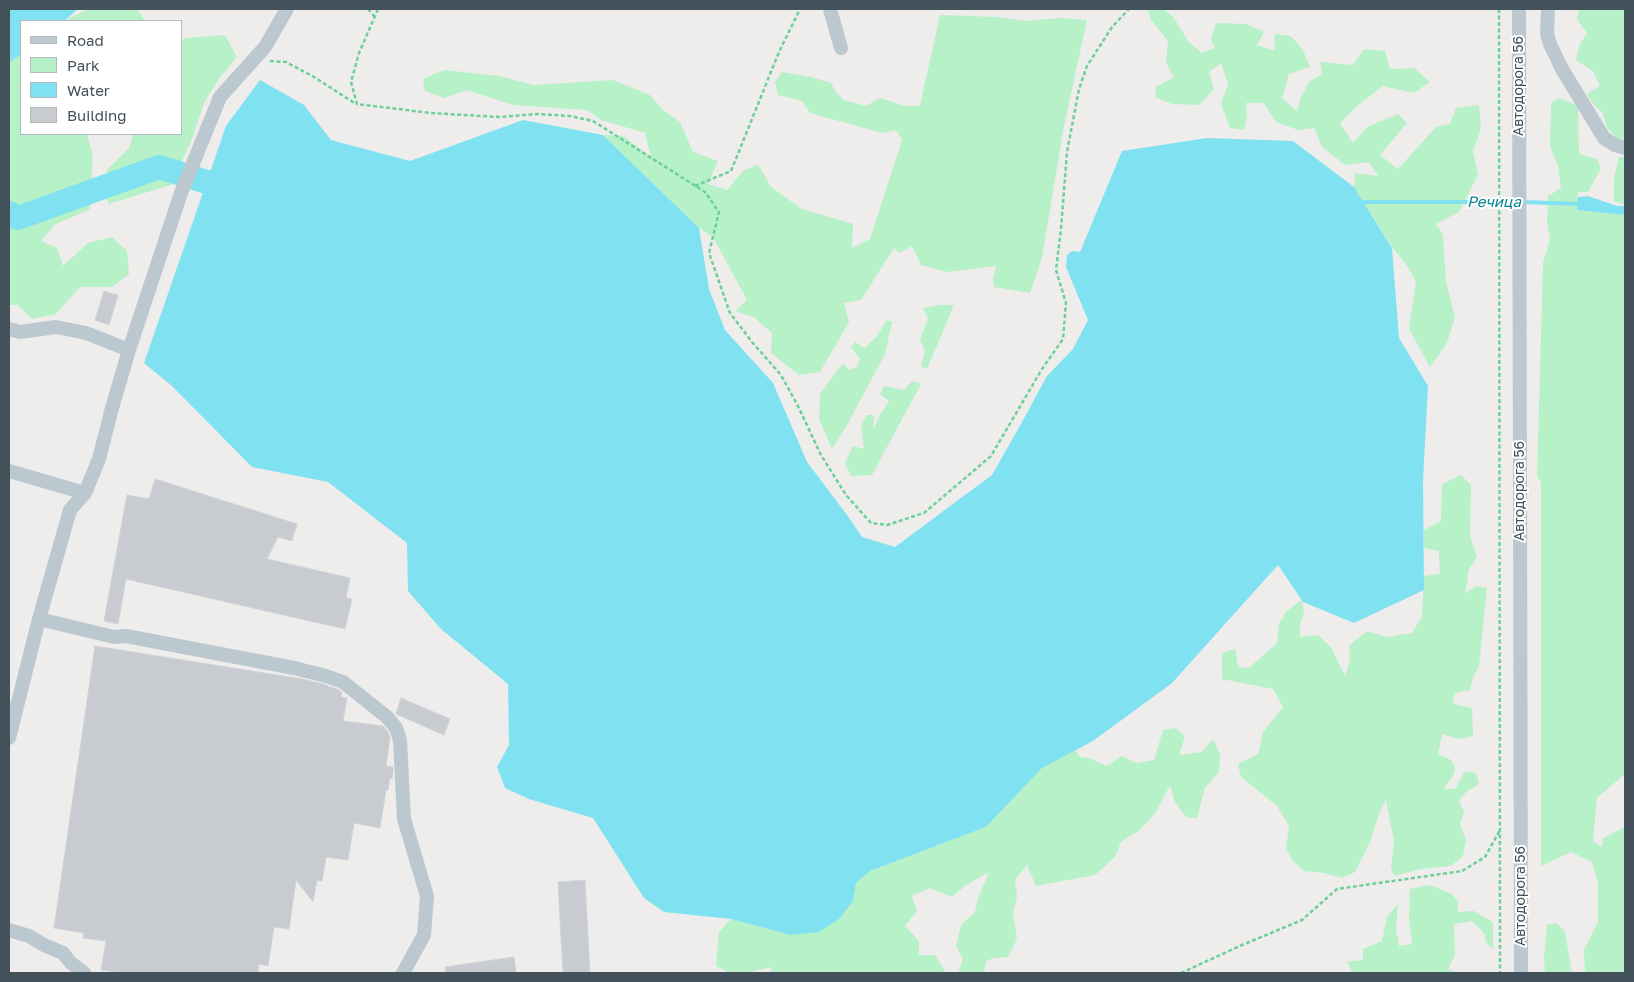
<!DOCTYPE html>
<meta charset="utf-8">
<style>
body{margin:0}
#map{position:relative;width:1634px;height:982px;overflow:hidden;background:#efecec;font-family:"Golos Text",sans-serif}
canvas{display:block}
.frame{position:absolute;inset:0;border:10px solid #43515a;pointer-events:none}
.legend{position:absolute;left:20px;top:20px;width:162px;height:115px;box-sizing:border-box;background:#fff;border:1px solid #b4b9bd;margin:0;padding:6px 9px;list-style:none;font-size:15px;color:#43515a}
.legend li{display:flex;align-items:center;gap:10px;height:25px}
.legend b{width:25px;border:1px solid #b4b9bd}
</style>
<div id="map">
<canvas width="1634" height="982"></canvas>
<div class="frame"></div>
<ul class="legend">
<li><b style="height:6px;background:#bbc8d0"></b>Road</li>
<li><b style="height:14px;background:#b6f1c8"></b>Park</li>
<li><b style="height:14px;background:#80e1f0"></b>Water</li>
<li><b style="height:14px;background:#c8ccd1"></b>Building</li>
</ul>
</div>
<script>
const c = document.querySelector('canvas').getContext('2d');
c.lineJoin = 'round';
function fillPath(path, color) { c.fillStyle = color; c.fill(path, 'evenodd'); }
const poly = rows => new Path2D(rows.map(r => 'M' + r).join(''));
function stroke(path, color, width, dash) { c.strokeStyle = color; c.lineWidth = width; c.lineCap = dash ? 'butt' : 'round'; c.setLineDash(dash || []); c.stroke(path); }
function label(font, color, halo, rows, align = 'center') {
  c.font = font + ' "Golos Text",sans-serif'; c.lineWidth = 4; c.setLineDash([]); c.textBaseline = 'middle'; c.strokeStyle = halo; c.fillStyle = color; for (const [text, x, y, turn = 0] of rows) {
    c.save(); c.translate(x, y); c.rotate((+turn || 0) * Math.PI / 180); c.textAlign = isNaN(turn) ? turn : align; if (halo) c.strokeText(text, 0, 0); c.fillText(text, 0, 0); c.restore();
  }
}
const green = poly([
 [88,9,137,9,145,21,64,21],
 [1148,9,1164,9,1174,18,1188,41,1202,53,1215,48,1211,40,1216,23,1246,24,1264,32,1257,45,1275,51,1274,34,1291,36,1303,50,1310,67,1289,74,1282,98,1297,111,1301,97,1309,82,1322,74,1320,62,1353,65,1364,49,1385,51,1390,69,1414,68,1430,82,1414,93,1383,86,1357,106,1340,123,1353,143,1367,127,1398,114,1407,123,1380,155,1398,169,1436,127,1450,124,1456,108,1479,105,1481,128,1473,151,1478,175,1459,212,1436,224,1443,235,1446,281,1455,317,1447,343,1430,367,1409,329,1416,282,1408,267,1392,247,1354,187,1355,173,1378,176,1369,162,1345,165,1322,147,1314,128,1298,130,1276,122,1264,103,1246,103,1247,116,1244,130,1230,128,1221,104,1228,84,1221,63,1209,72,1214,89,1199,105,1172,104,1155,97,1156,87,1174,77,1166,63,1168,41,1151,20],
 [1579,9,1625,9,1625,140,1617,138,1608,129,1602,112,1594,105,1587,94,1600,86,1593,71,1576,60,1580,44,1587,33,1577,19],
 [940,15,998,17,1025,21,1060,18,1087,20,1064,126,1042,258,1030,293,994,287,993,280,996,266,947,272,921,265,912,246,900,253,894,248,861,300,844,303,849,322,820,372,799,375,771,353,772,333,755,318,735,311,747,300,713,237,699,228,603,135,623,136,651,157,645,133,601,120,587,110,513,105,467,90,444,98,425,91,423,79,444,70,499,76,534,85,613,80,650,95,664,111,680,122,693,152,718,161,708,184,727,190,743,171,758,164,771,187,802,209,853,224,852,248,870,239,902,140,896,130,882,133,810,113,802,101,778,95,775,82,782,72,811,77,831,83,834,89,843,100,866,106,880,98,905,106,920,106],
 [225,35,237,57,220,77,205,101,191,141,171,185,108,204,107,170,129,148,133,134,181,134,181,40,186,38],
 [21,55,21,134,87,134,93,156,90,209,54,225,41,241,57,248,63,266,88,243,112,237,127,251,129,274,112,287,80,287,56,314,32,319,18,305,9,305,9,62],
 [1560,98,1578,106,1579,154,1597,159,1601,168,1588,192,1578,192,1577,210,1625,215,1625,774,1597,798,1593,841,1602,847,1603,838,1625,827,1625,973,1585,973,1584,950,1598,922,1598,882,1592,862,1571,852,1541,866,1541,482,1537,477,1543,263,1550,240,1547,220,1548,196,1561,188,1558,166,1550,146,1551,103],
 [1619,157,1625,157,1625,205,1614,201,1614,178],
 [939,305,954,305,927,369,921,366,925,351,920,340,928,319,923,308],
 [887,320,892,322,885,354,846,427,832,449,819,419,820,394,843,363,849,370,857,367,860,359,851,347,855,342,865,348,877,336],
 [912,381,921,384,872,475,851,476,845,463,853,446,864,449,861,425,867,415,874,415,873,431,880,415,889,401,880,394,884,386,904,390],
 [1461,475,1471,485,1470,536,1477,557,1469,569,1465,594,1476,586,1487,588,1479,666,1473,677,1470,690,1455,693,1453,704,1472,708,1473,736,1459,739,1442,734,1438,754,1451,760,1455,767,1453,776,1443,789,1455,789,1465,771,1476,773,1479,784,1466,792,1459,801,1464,812,1460,824,1466,840,1463,856,1451,866,1421,869,1394,876,1391,867,1394,842,1386,800,1379,813,1371,840,1355,872,1342,878,1324,873,1304,871,1293,861,1286,849,1289,826,1277,806,1241,777,1238,764,1258,754,1263,732,1283,707,1273,689,1222,679,1222,653,1235,649,1238,667,1249,668,1277,643,1279,624,1287,611,1302,600,1304,615,1300,623,1300,637,1318,635,1331,647,1345,676,1350,659,1349,645,1368,631,1387,637,1412,633,1422,616,1424,576,1440,574,1439,551,1424,548,1424,530,1441,521,1442,484],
 [1176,728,1185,737,1179,755,1202,752,1213,739,1220,754,1219,772,1205,788,1197,818,1186,817,1174,800,1170,785,1156,812,1140,830,1121,842,1115,857,1095,875,1036,886,1027,865,1015,880,1017,896,1013,912,1017,939,1008,957,994,958,986,961,984,973,958,973,963,959,956,946,961,925,975,912,979,896,989,872,966,885,952,897,930,888,912,896,917,911,905,926,919,941,919,955,935,955,945,971,943,973,772,973,771,967,745,973,730,973,716,966,719,932,731,919,790,935,853,901,856,883,870,871,986,827,1042,768,1075,750,1080,757,1089,758,1106,766,1122,756,1136,763,1154,760,1163,730],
 [1430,885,1452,894,1458,902,1458,912,1474,911,1493,922,1493,949,1487,945,1484,933,1472,921,1454,924,1455,955,1448,969,1458,973,1352,972,1347,962,1363,960,1363,949,1382,941,1387,917,1398,904,1396,928,1399,946,1412,944,1409,919,1410,889],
 [1557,923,1565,932,1572,973,1545,973,1544,957,1547,925]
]);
const water = poly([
 [9,9,78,9,64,21,21,21,21,55,9,62],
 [260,80,304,105,331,140,410,161,523,120,603,135,699,228,709,289,725,330,773,383,807,462,850,519,862,537,895,547,992,475,1021,424,1047,376,1073,349,1088,320,1066,267,1067,255,1072,251,1080,252,1122,151,1207,138,1293,141,1354,187,1392,248,1399,338,1428,386,1423,480,1424,590,1354,623,1303,602,1278,565,1172,683,1093,741,1042,768,986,827,870,871,856,883,853,901,839,919,819,932,790,935,731,919,664,912,644,898,593,818,529,799,505,788,497,767,509,745,508,684,441,629,408,591,407,543,328,482,252,467,172,386,144,363,226,126],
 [1588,196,1617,206,1625,206,1625,215,1577,210,1578,197]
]);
const stream = poly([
 [1363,202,1516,202],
 [1523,202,1581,204]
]);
const river = poly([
 [9,213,18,218,159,167,207,182]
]);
const building = poly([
 [104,291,118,295,109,325,95,320,104,291],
 [155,479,297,524,292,541,278,537,267,559,350,578,346,598,352,599,345,629,126,579,118,624,104,621,127,495,149,499,155,479],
 [95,646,302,679,323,684,339,690,342,692,341,697,347,698,343,721,383,726,388,732,390,737,386,766,393,767,393,773,392,779,390,778,388,790,386,790,380,828,354,823,348,860,326,857,322,881,317,880,313,902,296,880,289,929,274,927,268,966,259,964,258,973,124,973,101,970,106,941,83,938,84,933,54,928,95,646],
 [401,698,450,719,444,735,396,714,401,698],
 [585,880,590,973,563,973,558,882,585,880],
 [514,957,516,973,446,973,445,967,514,957]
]);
const path = poly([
 [368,9,374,16],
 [378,9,359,53,351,82,357,104,431,113,499,117,537,114,570,116,593,121,705,192,719,212,709,253,730,313,752,342,781,375,798,406,821,455,846,495,871,523,887,525,924,513,991,456,1042,369,1063,339,1066,303,1056,270,1061,229,1067,152,1079,89,1087,66,1112,27,1129,9],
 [1499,9,1500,973],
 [270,61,286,62,314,77,356,104],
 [695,186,731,171,779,52,800,9],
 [1181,973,1242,945,1302,920,1337,889,1462,871,1485,857,1500,830]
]);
const minor = poly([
 [830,9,841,48],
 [1519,9,1521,973],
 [1548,9,1547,34,1550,44,1562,69,1604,138,1615,145,1625,148],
 [9,329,20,332,56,327,86,333,129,350],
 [9,471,85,493],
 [39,619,114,637,126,636,294,668,326,676,343,682,387,717,396,728,400,740,404,819,427,896,424,935,403,973],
 [9,738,39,619,70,510,85,493,99,459,112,408,129,350,181,193,220,97,265,47,287,9],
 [9,930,29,936,44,945,63,953,71,963,84,973]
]);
const streetNames = [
 ["Автодорога 56",1519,86,-90],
 ["Автодорога 56",1520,491,-90],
 ["Автодорога 56",1521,896,-90]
];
const waterNames = [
 ["Речица",1494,202]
];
fillPath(green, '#b6f1c8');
fillPath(water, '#80e1f0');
stroke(stream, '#80e1f0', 4);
stroke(river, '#80e1f0', 24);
fillPath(building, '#c8ccd1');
stroke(building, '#cfd3d8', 1);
stroke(path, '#6dd098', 2.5, [4, 2.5]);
stroke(minor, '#bbc8d0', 14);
label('14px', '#43515a', '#fff', streetNames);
label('italic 15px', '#068295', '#fff', waterNames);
</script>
